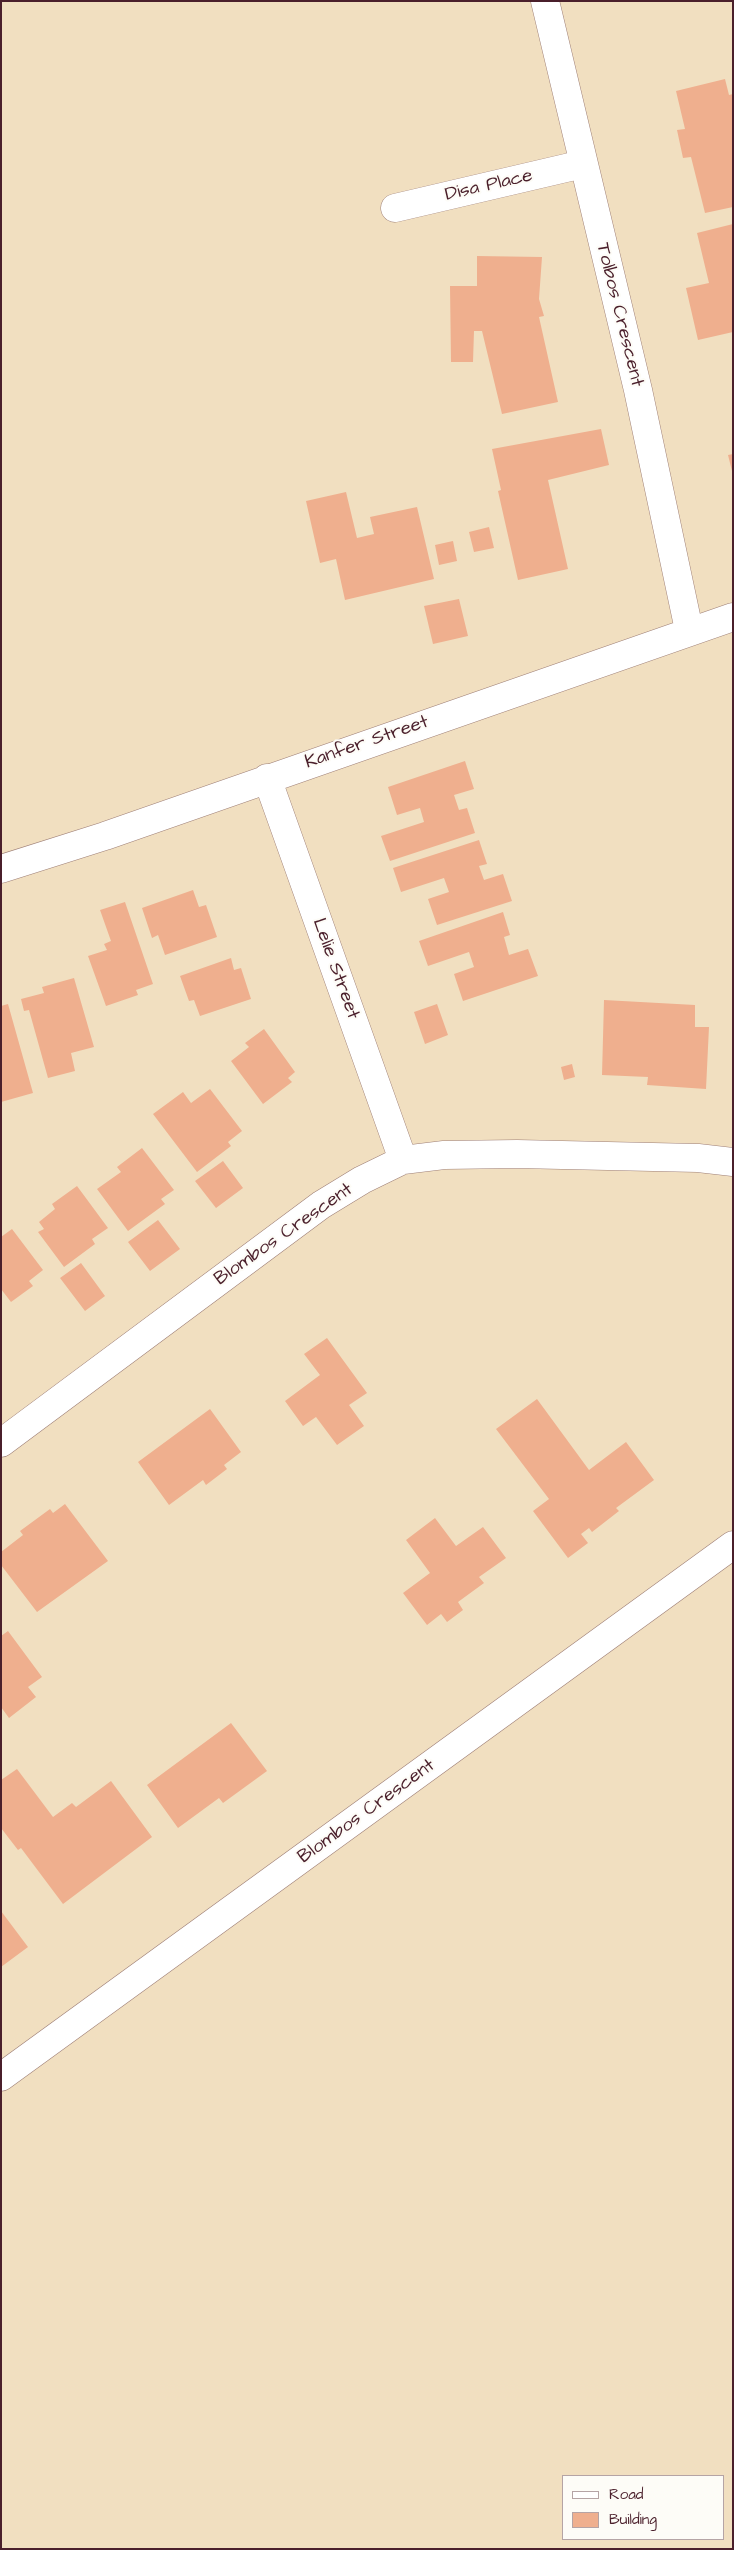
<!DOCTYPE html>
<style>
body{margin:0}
#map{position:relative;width:734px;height:2550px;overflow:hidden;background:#f1dfc0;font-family:"Architects Daughter",sans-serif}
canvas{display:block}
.frame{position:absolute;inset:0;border:2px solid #4a1f2b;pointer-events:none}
.legend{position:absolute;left:562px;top:2475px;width:162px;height:65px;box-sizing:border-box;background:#fdfcf7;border:1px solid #b5a4a5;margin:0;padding:6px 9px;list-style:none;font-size:15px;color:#4a1f2b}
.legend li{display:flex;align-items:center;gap:10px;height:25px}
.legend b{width:25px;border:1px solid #b5a4a5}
</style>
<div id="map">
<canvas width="734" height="2550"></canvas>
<div class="frame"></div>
<ul class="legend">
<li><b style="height:6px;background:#fff"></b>Road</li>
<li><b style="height:14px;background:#efaf8e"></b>Building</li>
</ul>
</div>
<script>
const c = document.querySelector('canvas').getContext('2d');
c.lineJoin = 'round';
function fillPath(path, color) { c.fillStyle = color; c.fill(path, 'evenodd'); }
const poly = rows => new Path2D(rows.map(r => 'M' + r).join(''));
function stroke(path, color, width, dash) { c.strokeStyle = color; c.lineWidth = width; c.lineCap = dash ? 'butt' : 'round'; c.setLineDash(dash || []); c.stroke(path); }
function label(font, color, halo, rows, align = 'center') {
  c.font = font + ' "Architects Daughter",sans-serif'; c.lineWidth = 4; c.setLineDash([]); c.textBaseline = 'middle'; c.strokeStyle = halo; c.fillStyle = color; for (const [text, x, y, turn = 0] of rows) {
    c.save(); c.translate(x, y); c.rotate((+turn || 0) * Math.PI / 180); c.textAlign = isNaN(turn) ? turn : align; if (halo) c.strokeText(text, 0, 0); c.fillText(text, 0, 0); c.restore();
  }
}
const building = poly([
 [725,79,729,95,733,94,733,207,705,213,691,157,683,158,677,130,685,129,676,91],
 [733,224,733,332,698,340,686,288,709,283,697,233],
 [477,256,542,257,539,299,544,316,539,317,558,402,502,414,482,331,474,331,473,362,451,362,450,286,477,286],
 [601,429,609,465,548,480,568,569,518,580,498,491,501,490,492,449],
 [733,454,733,470,732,471,728,455],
 [346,492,357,538,374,534,370,517,417,507,434,579,345,600,336,559,320,563,306,501],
 [489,527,494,548,474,552,469,532],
 [453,541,457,561,439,565,435,545],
 [459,599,468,636,433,644,424,606],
 [465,761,474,789,454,795,459,810,467,808,475,833,390,861,381,836,424,822,420,808,397,815,388,787],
 [479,840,487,864,479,866,484,880,503,874,512,901,437,925,428,899,449,892,444,878,401,892,393,868],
 [193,890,199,907,206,905,217,937,165,955,158,935,152,938,142,908],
 [125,902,153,984,136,990,138,995,106,1006,88,956,107,950,104,944,111,941,100,910],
 [503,912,510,935,504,937,509,955,528,949,538,976,463,1001,454,974,474,967,469,952,428,966,419,941],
 [231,958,234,970,241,968,251,999,200,1016,194,1000,189,1001,180,976],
 [74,978,94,1047,71,1053,75,1071,48,1078,29,1010,24,1011,21,999,44,993,42,987],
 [604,1000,695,1005,695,1027,709,1027,706,1089,647,1085,648,1077,602,1075],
 [8,1004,33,1093,1,1102,1,1006],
 [437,1004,448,1035,425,1044,414,1012],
 [264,1029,295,1072,288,1078,292,1082,263,1104,231,1061,249,1047,245,1043],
 [572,1064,575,1077,564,1080,561,1067],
 [210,1089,242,1131,228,1142,231,1146,197,1172,153,1114,183,1092,191,1103],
 [142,1148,174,1190,161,1199,165,1204,128,1231,97,1189,121,1172,117,1167],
 [223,1161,243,1188,216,1208,195,1181],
 [77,1186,108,1228,92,1239,95,1244,64,1267,38,1232,44,1229,39,1222,55,1209,52,1204],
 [158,1220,180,1249,150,1271,128,1242],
 [12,1229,43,1270,29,1281,33,1286,11,1302,1,1289,1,1237],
 [81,1263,105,1296,85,1311,60,1278],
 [327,1338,367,1393,349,1405,364,1426,337,1445,316,1417,303,1426,285,1401,320,1375,304,1354],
 [537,1399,589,1470,626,1442,654,1480,616,1508,619,1511,592,1532,589,1528,581,1534,588,1543,568,1558,533,1511,549,1499,496,1429],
 [210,1409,241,1452,224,1465,227,1469,206,1485,203,1480,169,1505,138,1462],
 [65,1504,108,1561,37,1612,1,1565,1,1552,23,1535,20,1531,50,1509,53,1513],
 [435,1518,456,1546,483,1527,506,1558,479,1577,484,1583,458,1602,463,1610,447,1622,441,1614,427,1625,403,1593,430,1573,406,1540],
 [8,1631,42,1677,28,1687,36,1697,9,1718,1,1707,1,1636],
 [231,1723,267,1771,223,1803,219,1798,178,1828,147,1785],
 [17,1769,53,1817,72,1803,76,1807,111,1781,152,1837,63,1904,21,1848,18,1850,1,1828,1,1780],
 [1,1911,28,1947,1,1967]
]);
const minor = poly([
 [545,1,638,390,689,630],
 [395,208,583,164],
 [267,778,403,1160],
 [1,869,105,836,733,617],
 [1,1443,321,1205,362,1180,403,1160,444,1155,517,1154,698,1158,733,1162],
 [1,2077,733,1545]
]);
const streetNames = [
 ["Disa Place",489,186,-13],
 ["Tolbos Crescent",619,315,76],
 ["Kanfer Street",367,743,-19],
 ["Lelie Street",335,969,70],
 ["Blombos Crescent",284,1235,-35],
 ["Blombos Crescent",367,1812,-36]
];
fillPath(building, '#efaf8e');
stroke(minor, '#9e7f76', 29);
stroke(minor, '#fff', 28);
label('19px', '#4a1f2b', '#fdfcf7', streetNames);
</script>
